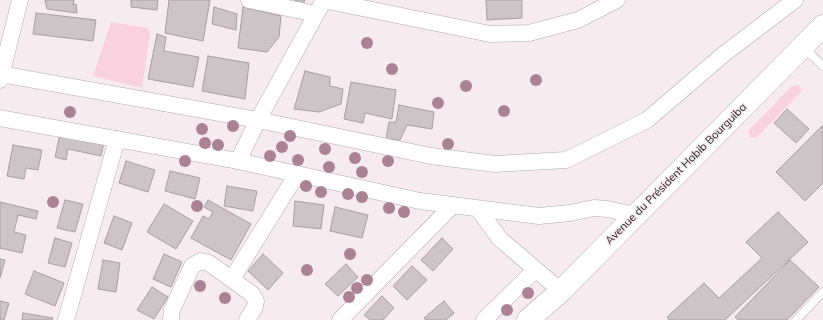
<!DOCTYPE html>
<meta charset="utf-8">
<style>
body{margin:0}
canvas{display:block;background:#f6ecef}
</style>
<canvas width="823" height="320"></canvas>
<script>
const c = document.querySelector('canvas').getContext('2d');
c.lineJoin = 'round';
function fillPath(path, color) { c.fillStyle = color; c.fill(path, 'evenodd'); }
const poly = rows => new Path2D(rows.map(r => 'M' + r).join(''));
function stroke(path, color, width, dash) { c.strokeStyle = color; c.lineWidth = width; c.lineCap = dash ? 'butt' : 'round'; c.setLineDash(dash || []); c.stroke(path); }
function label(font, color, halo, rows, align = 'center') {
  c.font = font + ' Mulish,sans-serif'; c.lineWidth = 3; c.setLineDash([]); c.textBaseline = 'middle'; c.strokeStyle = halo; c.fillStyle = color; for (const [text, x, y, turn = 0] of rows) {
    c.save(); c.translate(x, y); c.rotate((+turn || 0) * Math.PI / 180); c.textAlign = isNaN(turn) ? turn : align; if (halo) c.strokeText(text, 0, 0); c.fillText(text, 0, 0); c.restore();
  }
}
const green = poly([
 [111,22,148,28,150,34,142,88,93,76],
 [799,85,802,91,756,138,750,138,748,131,792,86]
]);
const building = poly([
 [45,0,74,0,73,5,76,4,77,13,47,9,45,0],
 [131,0,158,0,157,10,131,7,131,0],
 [169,0,210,0,203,41,165,33,169,0],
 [295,0,305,0,303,4,295,3,295,0],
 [486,0,522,0,522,18,487,20,486,0],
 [214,7,237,14,236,30,212,24,214,7],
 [243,7,281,16,279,37,267,52,238,48,243,7],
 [36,13,96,20,93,41,33,34,36,13],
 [157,34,166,37,164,51,199,57,193,87,148,79,157,34],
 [208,56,249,63,245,99,202,91,208,56],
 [305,71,330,77,330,86,343,89,341,104,319,112,294,109,305,71],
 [351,82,396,90,392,119,365,113,363,123,344,119,351,82],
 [399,105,434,112,432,129,407,125,400,140,386,139,389,122,396,122,399,105],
 [787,109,809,129,796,143,774,123,787,109],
 [823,125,823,183,805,201,776,172,823,125],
 [61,129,105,138,101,156,68,149,66,160,55,157,61,129],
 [13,145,42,150,38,170,26,168,24,179,7,176,13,145],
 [126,161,155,170,148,192,119,183,126,161],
 [170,171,200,178,195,199,165,191,170,171],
 [227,186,257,191,253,211,224,206,227,186],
 [65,200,83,204,75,232,57,228,65,200],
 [208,200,251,224,231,260,191,238,203,216,209,219,213,212,204,207,208,200],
 [295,201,324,205,321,229,293,226,295,201],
 [0,202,38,211,36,219,18,215,14,232,26,235,22,253,0,248,0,202],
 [164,204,193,221,176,249,147,232,164,204],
 [335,207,368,215,362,238,330,231,335,207],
 [778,212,808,242,725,320,669,320,667,317,704,283,719,298,762,258,746,242,778,212],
 [114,216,132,223,122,250,104,243,114,216],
 [55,238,72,243,65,267,48,263,55,238],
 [442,238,453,249,433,271,421,260,442,238],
 [164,254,182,262,171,287,153,279,164,254],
 [263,254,283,273,268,290,248,271,263,254],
 [0,259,5,260,0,278,0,259],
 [103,260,120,263,116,292,98,289,103,260],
 [790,260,819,287,787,320,738,320,735,317,790,260],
 [346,264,358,277,338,296,325,284,346,264],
 [412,266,427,280,407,300,393,286,412,266],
 [34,271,64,283,55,306,25,294,34,271],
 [152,287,168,297,154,319,137,310,152,287],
 [382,296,394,308,383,320,370,320,364,315,382,296],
 [0,301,9,303,4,320,0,320,0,301],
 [444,301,454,313,446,320,426,320,424,318,444,301],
 [23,313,53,318,52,320,22,320,23,313]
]);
const lane = poly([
 [803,47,823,66],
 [796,320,823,292]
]);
const street = poly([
 [249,0,316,14],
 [323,0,490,34,529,33,578,20,617,0],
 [1,74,258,120,431,156,495,164,566,160,647,120,724,54,795,0],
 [0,80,20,0],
 [0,118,238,161,420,201,539,216,570,213,594,208,607,209,635,215],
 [238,161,258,120,324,0],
 [478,209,500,239,561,291],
 [232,279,297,174],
 [66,320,117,139],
 [171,320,172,310,192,266,201,261,209,263,252,294,256,301,255,307,247,320],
 [340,320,453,205],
 [484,320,535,270]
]);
const secondary = poly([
 [528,320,561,291,823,26]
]);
const trees = [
 [367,43],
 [392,69],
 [536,80],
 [466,86],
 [438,103],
 [504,111],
 [70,112],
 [233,126],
 [202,129],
 [290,136],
 [205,143],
 [448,144],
 [218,145],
 [282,147],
 [325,149],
 [270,156],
 [355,158],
 [298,160],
 [185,161],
 [388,161],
 [329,167],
 [362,172],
 [306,186],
 [321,192],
 [348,194],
 [362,197],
 [53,202],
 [197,206],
 [389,208],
 [404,212],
 [350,254],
 [307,270],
 [367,280],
 [200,286],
 [357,288],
 [528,293],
 [349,297],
 [225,298],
 [507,310]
];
const streetNames = [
 ["Avenue du Président Habib Bourguiba",676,174,-45]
];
fillPath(green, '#fad1df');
fillPath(building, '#cdc4c7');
stroke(building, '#a89fa2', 1);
stroke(lane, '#b2a9ac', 9);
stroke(street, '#b2a9ac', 17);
stroke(secondary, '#b2a9ac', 23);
stroke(lane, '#fff', 8);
stroke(street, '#fff', 16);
stroke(secondary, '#fff', 22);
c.fillStyle = '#ab8293';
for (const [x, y] of trees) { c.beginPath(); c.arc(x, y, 6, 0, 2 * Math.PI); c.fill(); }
label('11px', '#282425', '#f6ecef', streetNames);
</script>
